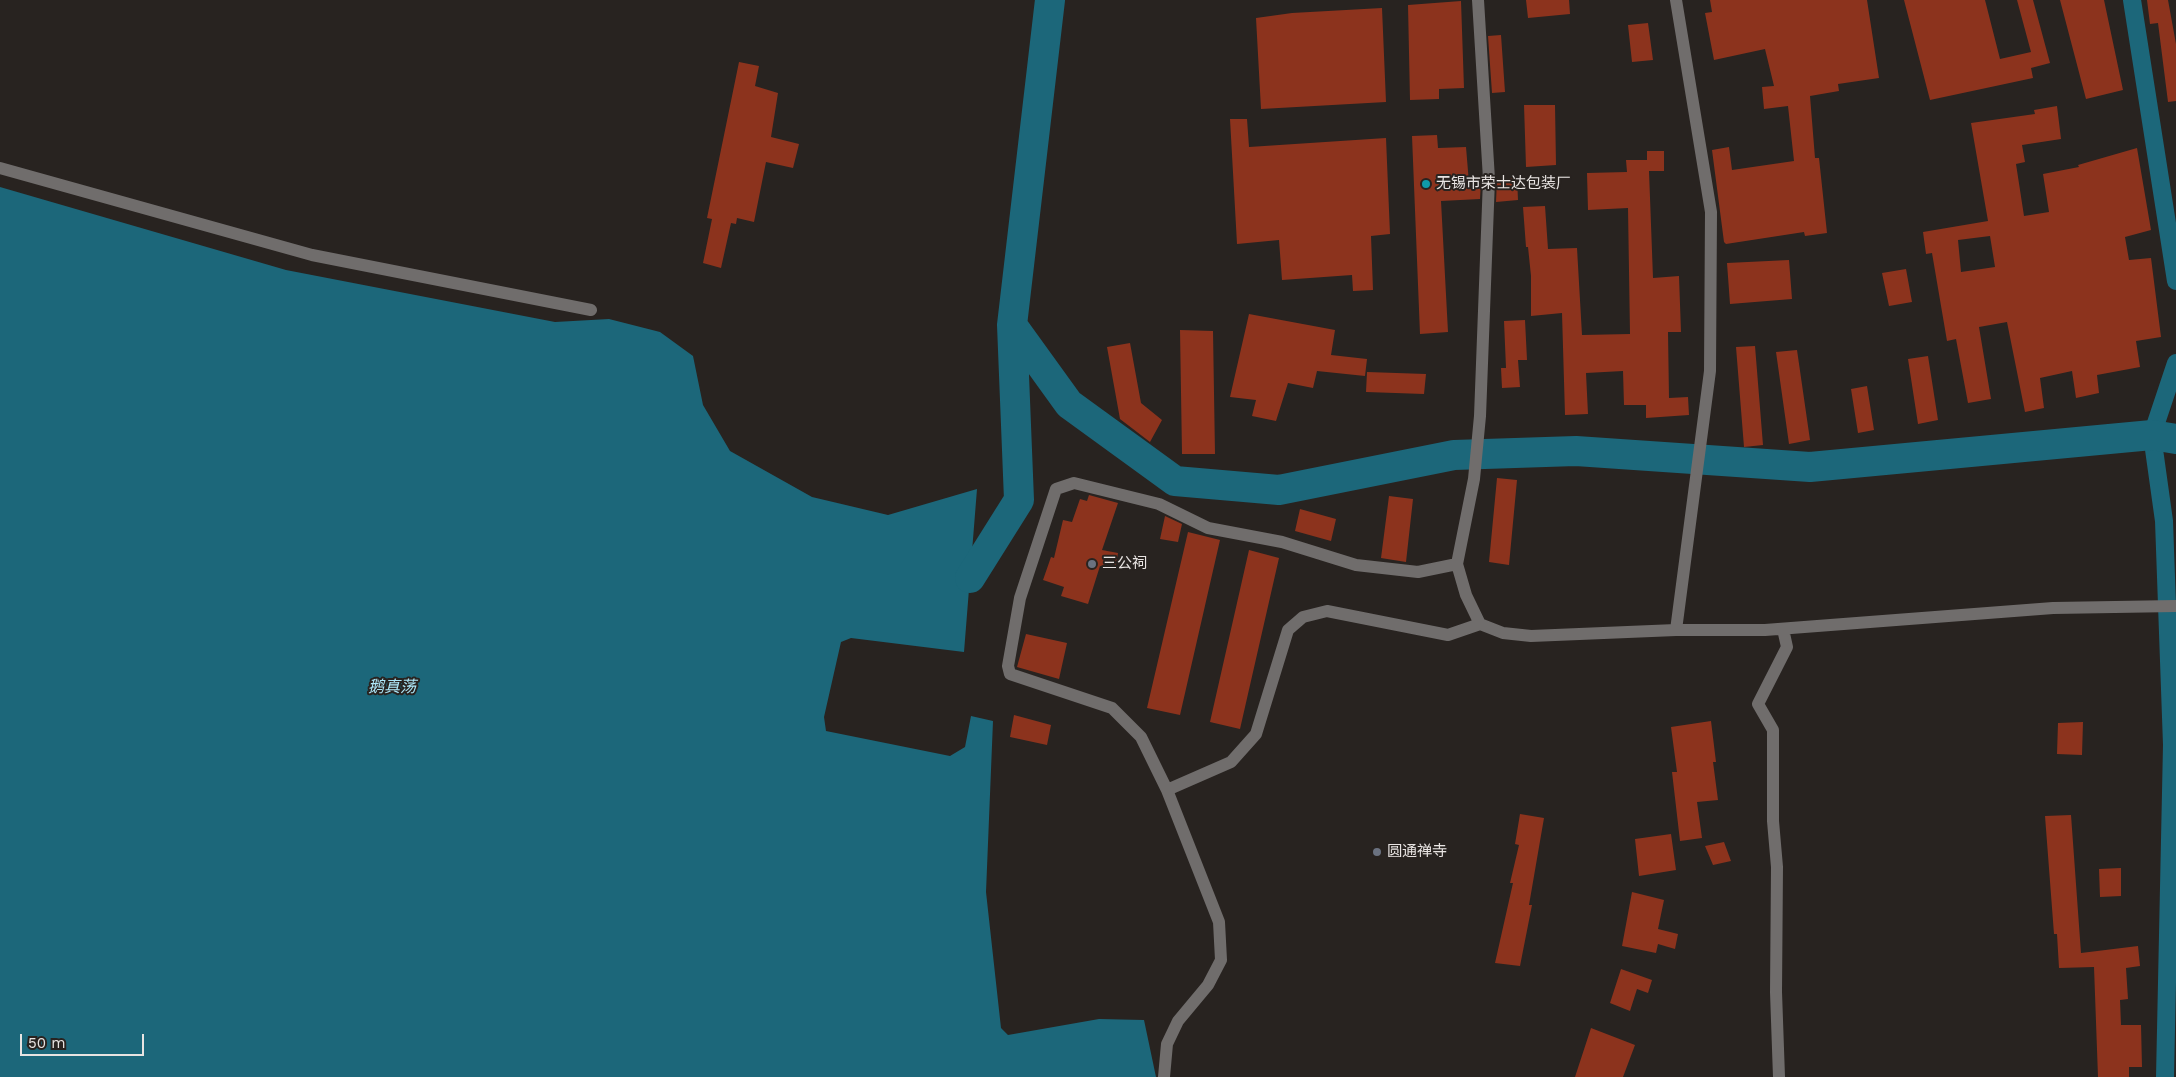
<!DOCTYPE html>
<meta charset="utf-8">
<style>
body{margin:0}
#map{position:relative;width:2176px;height:1077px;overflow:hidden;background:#282320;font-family:"Work Sans",sans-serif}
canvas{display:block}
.scale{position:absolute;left:20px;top:1034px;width:124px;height:22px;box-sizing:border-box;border:2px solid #e8e4e2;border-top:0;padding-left:6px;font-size:15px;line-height:18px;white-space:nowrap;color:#e8e4e2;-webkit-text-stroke:4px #282320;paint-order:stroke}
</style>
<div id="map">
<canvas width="2176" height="1077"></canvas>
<div class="scale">50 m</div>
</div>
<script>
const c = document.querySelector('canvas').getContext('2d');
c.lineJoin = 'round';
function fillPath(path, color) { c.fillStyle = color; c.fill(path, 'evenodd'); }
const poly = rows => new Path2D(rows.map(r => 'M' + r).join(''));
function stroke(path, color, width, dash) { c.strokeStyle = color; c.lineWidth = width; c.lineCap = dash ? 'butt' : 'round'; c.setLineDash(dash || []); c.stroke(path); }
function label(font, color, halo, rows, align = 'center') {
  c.font = font + ' "Work Sans","Noto Sans SC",sans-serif'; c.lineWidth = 4; c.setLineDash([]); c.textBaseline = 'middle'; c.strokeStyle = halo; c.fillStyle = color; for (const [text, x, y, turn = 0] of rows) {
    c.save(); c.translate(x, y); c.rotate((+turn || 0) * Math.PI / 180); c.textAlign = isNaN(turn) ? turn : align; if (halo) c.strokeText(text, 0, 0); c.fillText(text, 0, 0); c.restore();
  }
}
const water = poly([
 [0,187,286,270,555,322,609,319,660,332,693,356,703,405,730,451,812,497,888,515,977,489,964,652,851,638,841,642,824,717,826,731,950,756,965,747,971,716,993,721,986,892,1001,1028,1008,1035,1099,1019,1144,1020,1156,1077,0,1077]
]);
const canal = poly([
 [2132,0,2176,281],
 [2165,1077,2172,745,2164,521,2152,435,2176,363]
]);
const river = poly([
 [1012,325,1069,404,1175,481,1279,490,1454,455,1576,451,1810,467,2152,435,2176,439],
 [970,578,1019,500,1012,325,1050,0]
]);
const building = poly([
 [1526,0,1569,0,1570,14,1528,18],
 [1710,0,1867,0,1879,78,1838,84,1839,91,1810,96,1815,158,1819,158,1827,233,1805,236,1804,232,1726,244,1724,242,1712,150,1729,147,1732,170,1794,161,1788,106,1764,109,1762,87,1774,86,1765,49,1714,60,1705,13,1712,12],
 [1904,0,1985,0,2000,59,2031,52,2017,0,2033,0,2050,63,2031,68,2033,78,1930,100],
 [2060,0,2104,0,2123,90,2086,99],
 [2147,0,2168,0,2176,44,2176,101,2168,102,2158,23,2150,24],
 [1461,1,1464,88,1439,89,1439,99,1410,100,1408,5],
 [1382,8,1386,102,1261,109,1256,18,1292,13],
 [1648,23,1653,60,1632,62,1628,25],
 [1501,35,1505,92,1492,93,1488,36],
 [739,62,759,66,755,86,778,93,771,137,799,144,793,168,766,162,754,222,737,218,736,224,731,223,721,268,703,263,712,219,707,218],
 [1524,105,1555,105,1556,165,1526,167],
 [2057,106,2061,139,2022,145,2025,162,2016,164,2024,216,2049,212,2043,174,2079,167,2078,165,2137,148,2151,230,2125,237,2129,260,2151,258,2161,337,2136,341,2140,367,2097,375,2099,393,2076,398,2072,371,2040,378,2044,408,2025,412,2007,322,1979,327,1991,399,1968,403,1956,339,1947,341,1932,253,1926,254,1923,232,1988,221,1971,123,2035,114,2034,110],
 [1990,236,1995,267,1961,272,1958,240],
 [1230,119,1247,119,1249,147,1386,138,1390,234,1371,236,1373,290,1353,291,1352,275,1282,280,1279,240,1237,244],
 [1437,135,1438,148,1466,147,1469,183,1481,181,1480,199,1441,201,1448,332,1420,334,1412,136],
 [1647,151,1664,151,1664,171,1649,171,1653,278,1679,276,1681,332,1668,332,1669,398,1688,397,1689,415,1646,418,1646,405,1624,405,1623,371,1586,373,1588,414,1565,415,1562,313,1531,316,1531,276,1528,247,1526,247,1523,207,1545,206,1548,249,1577,248,1582,335,1630,334,1628,208,1588,210,1587,173,1627,172,1626,160,1647,160],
 [1517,177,1518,200,1496,202,1497,180],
 [1789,260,1792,299,1730,304,1727,263],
 [1906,269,1912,302,1889,306,1882,273],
 [1249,314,1335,330,1331,355,1367,359,1365,376,1317,371,1313,388,1288,383,1276,421,1252,416,1256,400,1230,397],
 [1525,320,1527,360,1518,360,1520,387,1502,388,1501,368,1506,368,1504,321],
 [1180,330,1213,331,1215,454,1182,454],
 [1130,343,1141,403,1162,420,1150,442,1120,419,1107,347],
 [1755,346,1763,445,1744,447,1736,347],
 [1797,350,1810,440,1789,444,1776,352],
 [1928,356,1938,420,1918,424,1908,359],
 [1367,372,1426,374,1424,394,1366,392],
 [1867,386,1874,430,1858,433,1851,389],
 [1497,478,1517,480,1509,565,1489,562],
 [1089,495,1118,503,1102,550,1118,553,1115,569,1100,566,1088,604,1061,596,1064,587,1043,580,1051,557,1054,558,1063,520,1072,522,1080,499,1087,501],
 [1389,496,1413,499,1406,562,1381,558],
 [1300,509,1336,519,1331,541,1295,531],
 [1165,516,1182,524,1178,542,1160,539],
 [1188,532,1220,540,1180,715,1147,708],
 [1249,550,1279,558,1240,729,1210,722],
 [1026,634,1067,643,1059,679,1017,667],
 [1014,715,1051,725,1047,745,1010,737],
 [1711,721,1716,762,1713,762,1718,800,1697,802,1702,838,1680,841,1672,772,1677,772,1671,727],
 [2083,722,2082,755,2057,754,2058,723],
 [1520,814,1544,818,1529,905,1532,905,1520,966,1495,963,1513,883,1510,883,1519,845,1515,844],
 [2071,815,2081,953,2138,946,2140,966,2126,968,2128,999,2120,1000,2121,1025,2141,1025,2142,1067,2129,1067,2129,1077,2098,1077,2094,967,2059,968,2057,934,2054,934,2045,816],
 [1671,834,1676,870,1639,876,1635,839],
 [1724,842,1731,861,1713,865,1705,846],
 [2121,868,2121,896,2100,897,2099,869],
 [1632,892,1664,900,1658,929,1678,934,1675,949,1658,944,1656,953,1622,946],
 [1621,969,1652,980,1648,993,1637,989,1630,1011,1610,1003],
 [1591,1028,1635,1045,1623,1077,1575,1077]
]);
const minor = poly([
 [1478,0,1489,179,1480,416,1474,479,1457,564,1466,595,1480,624,1503,633,1531,636,1676,630,1765,630,2053,608,2176,606],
 [0,168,312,255,591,310],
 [1676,630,1710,371,1711,212,1676,0],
 [1167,790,1231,762,1256,734,1288,630,1303,617,1327,611,1448,635,1480,624],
 [1164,1077,1167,1044,1178,1021,1208,985,1221,960,1219,922,1167,790,1141,737,1112,708,1010,674,1008,666,1020,598,1056,489,1074,483,1159,504,1208,528,1282,542,1356,565,1418,572,1457,564],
 [1779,1077,1776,992,1777,867,1773,821,1773,730,1758,704,1787,647,1783,629]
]);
const markers = [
 [1426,184,5,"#0f9aa8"],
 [1092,564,5,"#6b7280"],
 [1377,852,5,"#6b7280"]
];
const poiNames = [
 ["无锡市荣士达包装厂",1436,184],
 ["三公祠",1102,564],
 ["圆通禅寺",1387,852]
];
const waterNames = [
 ["鹅真荡",392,687]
];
fillPath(water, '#1c677a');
stroke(canal, '#1c677a', 18);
stroke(river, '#1c677a', 30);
fillPath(building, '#8c331d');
stroke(minor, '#706d6c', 12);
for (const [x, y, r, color] of markers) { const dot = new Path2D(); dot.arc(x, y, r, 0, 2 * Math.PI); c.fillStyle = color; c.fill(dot); stroke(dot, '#282320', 2); }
label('15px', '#e8e4e2', '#282320', poiNames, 'left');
label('italic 16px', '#ade6f7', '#282320', waterNames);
</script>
